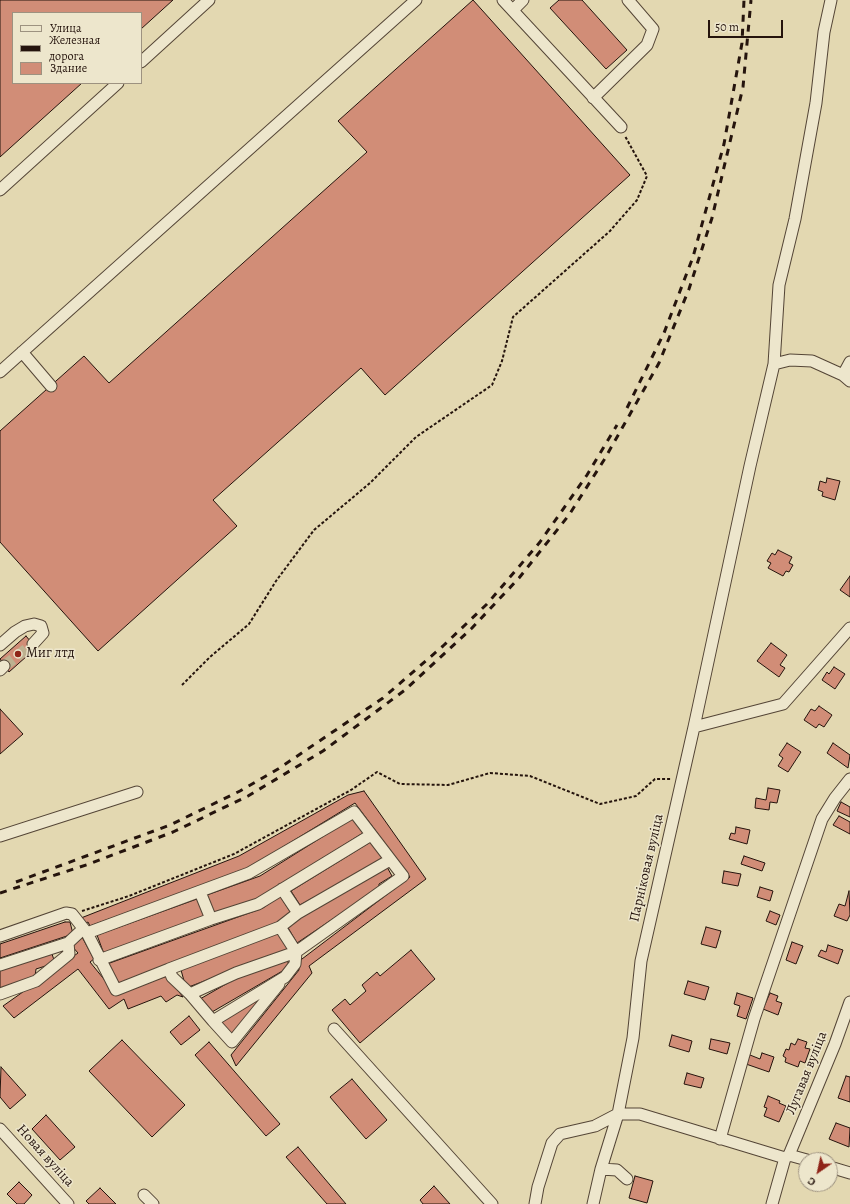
<!DOCTYPE html>
<meta charset="utf-8">
<style>
body{margin:0}
#map{position:relative;width:850px;height:1204px;overflow:hidden;background:#e3d8b1;font-family:Alegreya,serif}
canvas{display:block}
.legend{position:absolute;left:12px;top:12px;width:130px;height:72px;box-sizing:border-box;background:#ede6cc;border:1px solid #9d9280;margin:0;padding:5px 7px;list-style:none;font-size:12px;color:#25140d}
.legend li{display:flex;align-items:center;gap:8px;height:20px}
.legend b{width:20px;border:1px solid #9d9280}
.north{position:absolute;left:798px;top:1152px;width:40px;height:40px;box-sizing:border-box;background:#ede6cc;border:1px solid #9d9280;border-radius:50%;rotate:214deg;font-size:11px;font-weight:700;line-height:16px;text-align:center;color:#25140d}
.north::after{content:'';display:block;margin:auto;width:14px;height:18px;background:#8f2418;clip-path:polygon(50% 0,100% 100%,50% 72%,0 100%)}
.scale{position:absolute;left:708px;top:20px;width:75px;height:18px;box-sizing:border-box;border:2px solid #25140d;border-top:0;padding-left:5px;font-size:12px;line-height:14px;white-space:nowrap;color:#25140d;-webkit-text-stroke:3px #ede6cc;paint-order:stroke}
</style>
<div id="map">
<canvas width="850" height="1204"></canvas>
<ul class="legend">
<li><b style="height:5px;background:#ede6cc"></b>Улица</li>
<li><b style="height:5px;background:#25140d"></b>Железная дорога</li>
<li><b style="height:11px;background:#d18d77"></b>Здание</li>
</ul>
<div class="north">С</div>
<div class="scale">50 m</div>
</div>
<script>
const c = document.querySelector('canvas').getContext('2d');
c.lineJoin = 'round';
function fillPath(path, color) { c.fillStyle = color; c.fill(path, 'evenodd'); }
const poly = rows => new Path2D(rows.map(r => 'M' + r).join(''));
function stroke(path, color, width, dash) { c.strokeStyle = color; c.lineWidth = width; c.lineCap = dash ? 'butt' : 'round'; c.setLineDash(dash || []); c.stroke(path); }
function label(font, color, halo, rows, align = 'center') {
  c.font = font + ' Alegreya,serif'; c.lineWidth = 3; c.setLineDash([]); c.textBaseline = 'middle'; c.strokeStyle = halo; c.fillStyle = color; for (const [text, x, y, turn = 0] of rows) {
    c.save(); c.translate(x, y); c.rotate((+turn || 0) * Math.PI / 180); c.textAlign = isNaN(turn) ? turn : align; if (halo) c.strokeText(text, 0, 0); c.fillText(text, 0, 0); c.restore();
  }
}
const building = poly([
 [0,0,173,0,141,29,141,13,13,13,13,83,82,83,0,157,0,0],
 [473,0,630,175,385,395,361,368,213,500,237,526,98,651,0,542,0,431,84,356,109,383,367,152,338,121,473,0],
 [559,0,582,0,627,50,606,69,550,8,559,0],
 [827,478,840,481,835,500,822,496,823,492,818,490,820,481,826,483,827,478],
 [778,550,792,557,789,563,793,565,789,572,786,571,783,576,768,568,771,563,767,561,772,553,775,555,778,550],
 [850,576,850,597,840,590,850,576],
 [26,636,36,648,9,672,0,659,26,636],
 [771,643,787,655,780,665,785,668,779,677,757,661,771,643],
 [834,667,845,674,835,689,822,680,827,672,829,674,834,667],
 [819,706,832,715,824,727,819,724,816,728,804,720,811,709,815,711,819,706],
 [0,709,23,734,0,754,0,709],
 [787,743,801,752,788,772,778,766,783,758,779,755,787,743],
 [833,743,850,755,848,768,827,753,833,743],
 [768,788,780,790,777,803,770,802,769,810,755,808,756,798,766,800,768,788],
 [364,791,426,879,309,966,312,973,236,1066,231,1055,299,970,298,962,410,877,355,803,247,869,90,926,88,922,84,924,81,918,239,856,348,795,364,791],
 [841,802,850,807,850,817,837,811,841,802],
 [839,816,850,822,850,834,833,825,839,816],
 [354,817,363,833,256,900,214,915,207,895,260,876,354,817],
 [736,827,750,830,747,844,729,839,731,833,735,834,736,827],
 [372,841,384,859,300,905,291,891,372,841],
 [744,856,765,863,762,871,741,864,744,856],
 [387,867,392,876,379,884,379,888,297,943,287,926,387,867],
 [724,871,741,874,738,886,722,883,724,871],
 [760,887,773,891,770,901,757,897,760,887],
 [849,891,850,915,847,921,834,916,839,904,845,906,849,891],
 [280,896,291,913,276,923,117,985,107,964,263,908,280,896],
 [197,899,205,918,104,954,97,935,197,899],
 [770,911,780,915,776,925,766,921,770,911],
 [65,922,70,922,73,934,0,958,0,944,65,922],
 [706,927,721,931,716,948,701,944,706,927],
 [279,931,288,949,186,988,181,970,279,931],
 [82,937,94,959,90,962,116,994,167,976,183,997,177,995,166,1002,161,996,128,1009,124,999,109,1009,78,969,14,1018,3,1006,78,953,71,945,82,937],
 [792,942,803,946,796,964,786,960,792,942],
 [828,945,843,950,838,964,818,956,821,950,826,952,828,945],
 [411,950,435,979,360,1043,332,1010,345,999,350,1005,366,991,362,985,377,972,380,976,411,950],
 [51,951,55,963,36,969,35,977,0,989,0,967,51,951],
 [286,960,291,966,212,1012,200,999,247,972,286,960],
 [688,981,709,987,705,1000,684,994,688,981],
 [737,993,753,998,746,1019,737,1016,740,1006,734,1004,737,993],
 [770,993,778,996,776,1001,782,1003,778,1015,763,1009,770,993],
 [260,995,264,999,232,1035,220,1023,260,995],
 [189,1016,200,1030,181,1045,170,1032,189,1016],
 [672,1035,692,1041,689,1052,669,1046,672,1035],
 [711,1039,730,1043,727,1054,709,1049,711,1039],
 [798,1039,807,1042,805,1048,810,1049,805,1063,800,1061,798,1067,785,1062,786,1058,783,1056,786,1049,789,1050,791,1043,795,1045,798,1039],
 [122,1040,185,1105,152,1137,89,1071,122,1040],
 [209,1042,280,1124,266,1136,195,1055,209,1042],
 [762,1053,774,1057,769,1072,746,1064,750,1055,760,1059,762,1053],
 [1,1067,26,1095,10,1109,0,1097,1,1067],
 [687,1073,704,1078,701,1088,684,1084,687,1073],
 [846,1076,850,1077,850,1102,838,1098,846,1076],
 [352,1079,387,1120,366,1139,330,1097,352,1079],
 [768,1096,780,1101,779,1103,786,1106,779,1122,764,1116,767,1108,764,1107,768,1096],
 [46,1115,75,1147,60,1160,32,1129,46,1115],
 [836,1123,850,1128,849,1147,829,1139,836,1123],
 [298,1147,346,1204,327,1204,286,1157,298,1147],
 [635,1176,653,1181,647,1203,629,1198,635,1176],
 [19,1182,32,1195,24,1204,17,1204,7,1194,19,1182],
 [434,1186,450,1204,423,1204,420,1200,434,1186],
 [100,1188,116,1204,89,1204,86,1201,100,1188]
]);
const minorTunnel = poly([
 [4,666,33,644]
]);
const path = poly([
 [182,685,210,657,249,624,276,581,314,530,370,483,416,437,492,385,502,361,513,317,610,231,637,200,647,176,625,136],
 [82,911,129,896,234,854,351,790,377,772,400,784,448,785,490,773,530,776,600,804,636,796,655,779,671,779]
]);
const minor = poly([
 [503,0,621,127],
 [513,10,523,0],
 [141,62,209,0],
 [593,98,647,45,653,29,628,0],
 [0,190,118,83],
 [22,352,51,386],
 [774,364,790,360,812,361,843,375,850,381],
 [0,372,416,0],
 [843,375,850,362],
 [0,645,15,632,25,626,34,624,41,626,43,633,33,644],
 [0,670,4,666],
 [694,727,750,466,774,364,779,285,795,219,816,103,824,32,831,0],
 [0,836,137,792],
 [282,889,298,913],
 [200,892,211,919],
 [0,936,66,913,72,914,87,933,116,990,169,969,172,977,190,994,236,973,296,952,403,876,354,812,249,873,87,933],
 [99,960,211,919,258,904,371,835],
 [0,965,68,943,83,929],
 [169,969,280,927,298,913,390,860],
 [0,994,36,981,69,954,68,943],
 [190,994,213,1021,285,977,295,964,296,952,280,927],
 [213,1021,232,1042,279,984],
 [334,1029,492,1204],
 [0,1129,68,1204],
 [720,1139,754,1019,822,819,835,798,850,779],
 [789,1155,835,1044,850,1002],
 [830,1167,850,1173],
 [601,1169,617,1170,627,1179],
 [144,1195,153,1204],
 [535,1204,538,1187,552,1143,560,1134,595,1126,618,1114,640,1114,785,1158,789,1155,807,1160],
 [593,1204,601,1169,618,1114,633,1038,641,961,694,727,783,704,850,628],
 [772,1204,785,1158]
]);
const rail = poly([
 [627,408,664,333,693,257,724,144,742,43,744,0],
 [16,882,170,825,240,791,278,769,383,698,443,646,487,604,540,542,587,475,617,425],
 [0,893,89,864,173,832,248,796,323,751,405,690,472,628,519,578,569,515,604,460,659,363,689,289,712,218,743,87,751,0]
]);
const markers = [
 [18,654,4,"#8f2418"]
];
const poiNames = [
 ["Миг лтд",26,654]
];
const streetNames = [
 ["Парніковая вуліца",647,868,-77],
 ["Лугавая вуліца",807,1073,-68],
 ["Новая вуліца",45,1156,48]
];
fillPath(building, '#d18d77');
stroke(building, '#25140d', 1);
stroke(minorTunnel, '#bdb190', 11, [11, 5.5]);
stroke(minor, '#544536', 13);
stroke(path, '#25140d', 2, [3, 2]);
stroke(minor, '#ede6cc', 11);
stroke(rail, '#25140d', 3, [7, 7]);
for (const [x, y, r, color] of markers) { const dot = new Path2D(); dot.arc(x, y, r, 0, 2 * Math.PI); c.fillStyle = color; c.fill(dot); stroke(dot, '#ede6cc', 1.5); }
label('14px', '#25140d', '#ede6cc', poiNames, 'left');
label('14px', '#25140d', '#ede6cc', streetNames);
</script>
